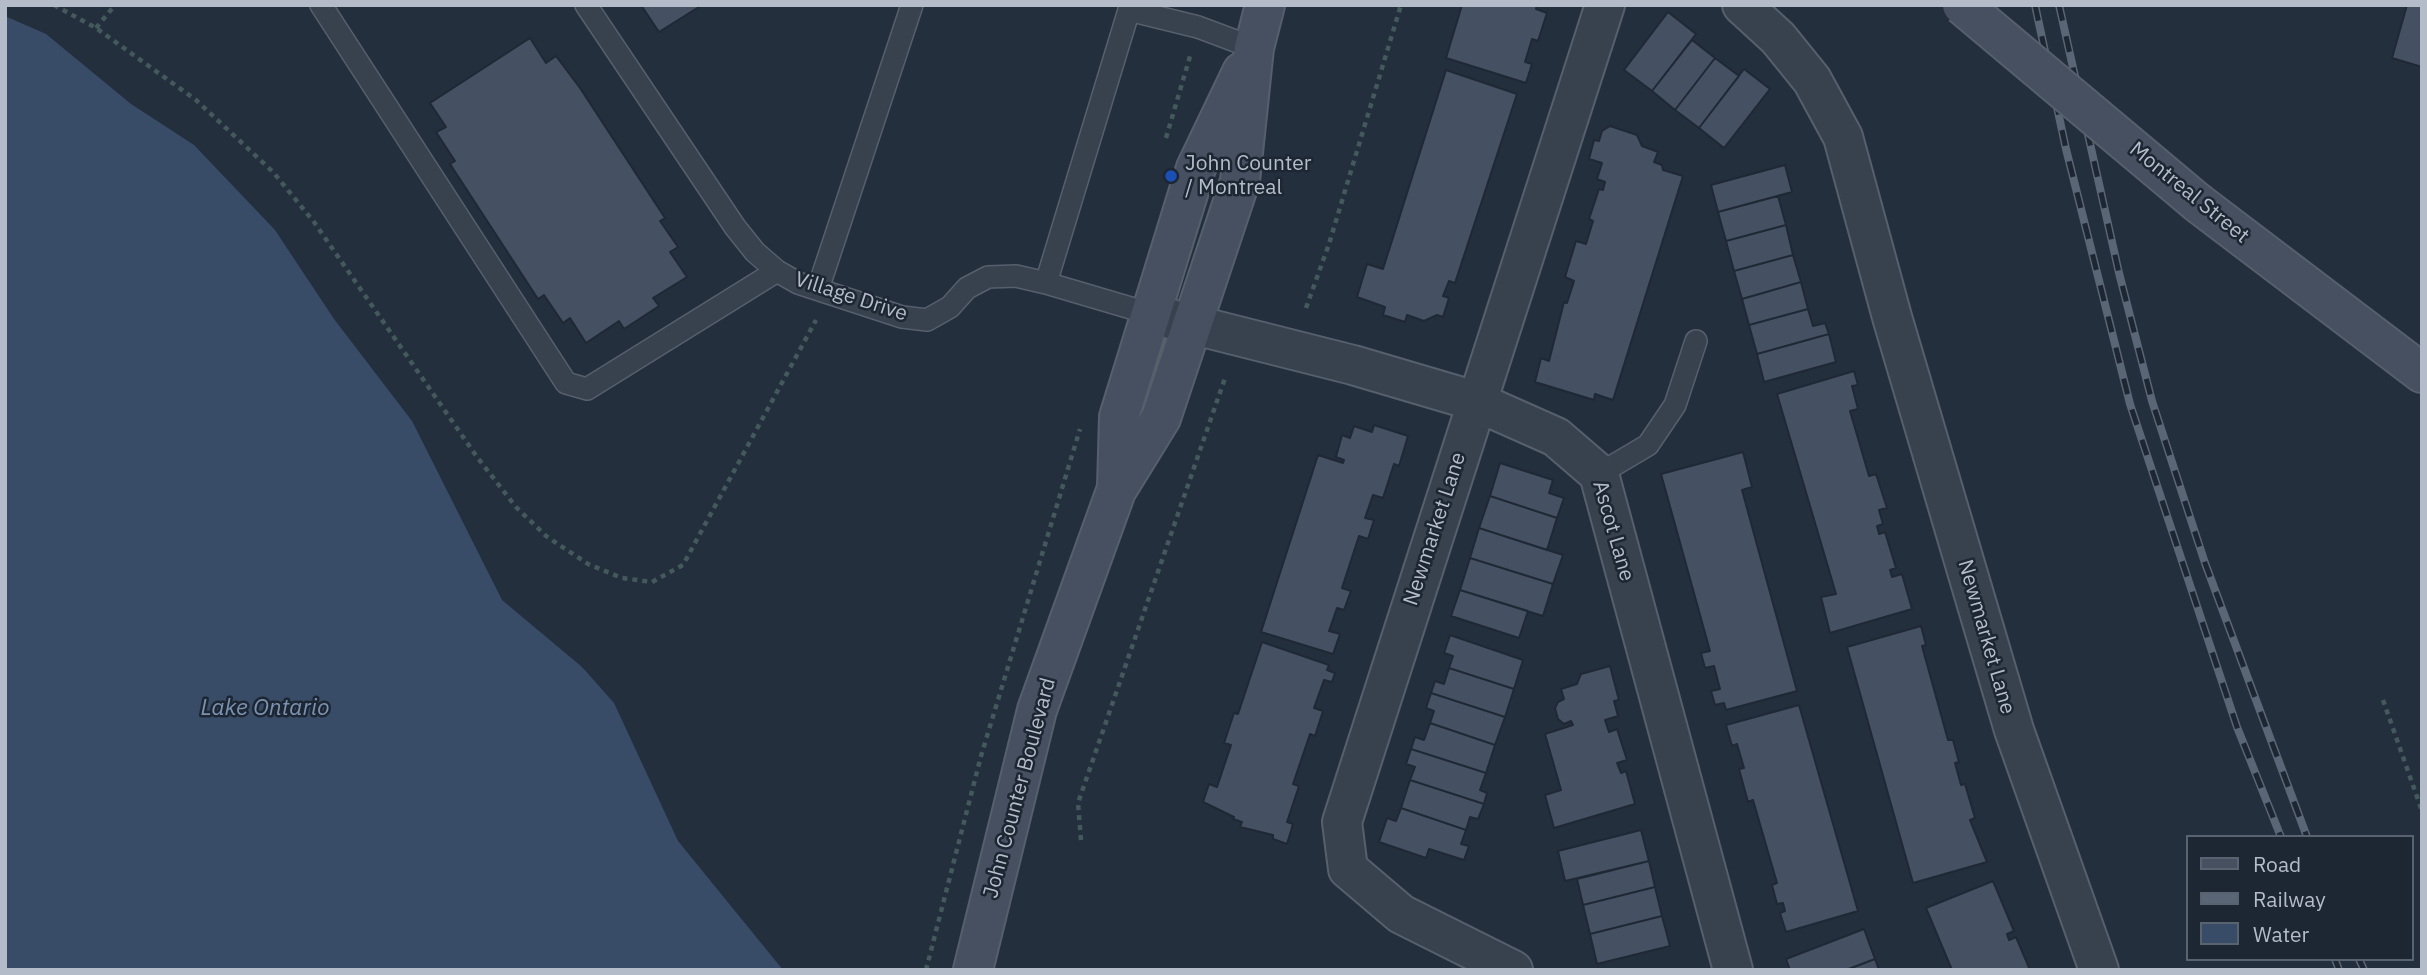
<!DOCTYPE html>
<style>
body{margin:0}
#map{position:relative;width:2427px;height:975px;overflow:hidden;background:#242f3e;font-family:"IBM Plex Sans",sans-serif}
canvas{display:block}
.frame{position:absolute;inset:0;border:7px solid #b4bcc9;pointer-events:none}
.legend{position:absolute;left:2186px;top:835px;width:228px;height:126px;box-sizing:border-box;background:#1d2633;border:2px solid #59626f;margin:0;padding:9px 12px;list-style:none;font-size:21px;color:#b4bcc9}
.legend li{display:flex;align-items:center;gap:14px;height:35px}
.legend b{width:35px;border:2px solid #59626f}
</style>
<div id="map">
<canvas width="2427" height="975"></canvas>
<div class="frame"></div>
<ul class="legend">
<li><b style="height:9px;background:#465061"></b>Road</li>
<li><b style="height:9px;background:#5a6575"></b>Railway</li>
<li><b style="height:19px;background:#394c67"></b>Water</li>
</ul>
</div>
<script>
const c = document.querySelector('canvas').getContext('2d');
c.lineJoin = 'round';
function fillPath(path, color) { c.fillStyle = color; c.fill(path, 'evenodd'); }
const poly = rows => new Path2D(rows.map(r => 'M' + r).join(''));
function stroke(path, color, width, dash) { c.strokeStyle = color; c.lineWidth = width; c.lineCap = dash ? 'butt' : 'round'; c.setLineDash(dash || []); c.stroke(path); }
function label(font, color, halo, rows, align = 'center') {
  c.font = font + ' "IBM Plex Sans",sans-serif'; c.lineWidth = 5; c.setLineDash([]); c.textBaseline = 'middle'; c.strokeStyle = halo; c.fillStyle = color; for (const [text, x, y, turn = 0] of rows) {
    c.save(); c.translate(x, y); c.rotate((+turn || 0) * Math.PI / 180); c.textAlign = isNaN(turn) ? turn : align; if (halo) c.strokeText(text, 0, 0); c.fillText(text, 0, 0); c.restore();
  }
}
const water = poly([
 [5,16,46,34,131,104,194,145,275,230,334,319,412,421,502,600,582,667,614,703,678,841,783,970,5,970]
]);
const building = poly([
 [641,5,702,5,659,32,641,5],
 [1462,5,1537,5,1536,9,1547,13,1538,41,1532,39,1525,62,1532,64,1526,83,1446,58,1462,5],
 [2407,5,2422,5,2422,67,2392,58,2407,5],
 [1668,12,1696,34,1652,91,1624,70,1668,12],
 [530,38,546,63,556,56,580,88,665,218,660,221,678,247,670,252,687,277,653,298,659,306,624,329,619,321,586,343,570,318,563,323,544,295,538,299,450,164,455,161,436,132,446,127,430,103,530,38],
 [1692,40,1715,58,1675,110,1652,91,1692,40],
 [1715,58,1739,76,1699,128,1675,110,1715,58],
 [1744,69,1770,89,1724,148,1699,128,1744,69],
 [1446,70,1517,94,1455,283,1449,281,1443,296,1449,298,1443,317,1437,315,1424,321,1407,315,1405,322,1383,315,1385,307,1357,297,1367,264,1383,269,1446,70],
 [1610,126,1637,135,1642,146,1658,152,1654,162,1662,165,1663,170,1683,176,1613,400,1595,394,1594,400,1535,382,1541,358,1549,361,1564,302,1567,303,1574,281,1565,277,1576,241,1586,244,1593,221,1589,219,1599,189,1603,190,1605,182,1597,179,1602,163,1589,159,1594,140,1599,141,1602,131,1610,126],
 [1785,165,1792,192,1718,212,1711,185,1785,165],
 [1778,196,1786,225,1726,241,1718,212,1778,196],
 [1786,225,1793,255,1734,271,1726,241,1786,225],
 [1793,255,1801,282,1742,299,1734,271,1793,255],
 [1801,282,1808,309,1749,325,1742,299,1801,282],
 [1808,309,1813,326,1825,323,1829,334,1757,354,1749,325,1808,309],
 [1829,334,1836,362,1764,382,1757,354,1829,334],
 [1854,371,1858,385,1852,386,1858,409,1850,411,1869,476,1876,474,1887,508,1879,510,1883,524,1877,526,1879,534,1885,532,1896,568,1890,570,1892,577,1902,574,1912,609,1830,633,1821,597,1836,594,1777,394,1854,371],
 [1374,425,1408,436,1399,466,1394,464,1383,498,1373,495,1365,518,1374,520,1368,539,1359,536,1342,588,1351,591,1344,610,1337,608,1329,631,1340,634,1333,654,1261,632,1318,455,1343,463,1344,460,1336,457,1342,435,1350,438,1354,426,1372,432,1374,425],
 [1743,452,1752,487,1742,490,1797,691,1726,710,1724,703,1715,705,1711,691,1720,689,1714,666,1705,668,1701,653,1710,651,1661,474,1743,452],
 [1500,463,1553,480,1549,493,1564,498,1557,518,1490,496,1500,463],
 [1490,496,1557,518,1547,550,1479,528,1490,496],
 [1479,528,1563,555,1553,584,1470,558,1479,528],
 [1470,558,1553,584,1543,616,1460,590,1470,558],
 [1460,590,1528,611,1519,638,1451,616,1460,590],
 [1921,626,1926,645,1922,646,1948,740,1953,740,1959,762,1955,763,1961,785,1965,784,1975,818,1970,820,1987,862,1913,883,1847,647,1921,626],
 [1450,635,1523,660,1514,689,1449,668,1453,656,1444,653,1450,635],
 [1262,642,1329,665,1327,670,1335,673,1332,682,1324,680,1314,708,1323,711,1315,736,1310,734,1293,784,1299,786,1287,822,1293,824,1287,844,1273,839,1273,835,1240,827,1242,822,1233,819,1234,817,1203,802,1209,784,1217,787,1231,745,1224,743,1234,713,1238,714,1262,642],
 [1610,666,1619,700,1614,701,1618,716,1605,720,1609,732,1617,729,1627,760,1617,763,1621,773,1626,771,1635,804,1554,828,1545,795,1561,790,1545,734,1573,725,1571,721,1564,724,1558,719,1555,708,1558,702,1564,699,1561,689,1577,684,1581,674,1610,666],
 [1449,668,1514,689,1505,717,1431,693,1435,681,1444,684,1449,668],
 [1431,693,1505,717,1495,745,1430,723,1434,711,1426,708,1431,693],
 [1799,705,1858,911,1786,932,1780,913,1785,911,1783,903,1777,904,1772,885,1777,883,1753,800,1748,802,1739,769,1744,768,1737,744,1732,746,1726,725,1799,705],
 [1430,723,1495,745,1486,773,1411,749,1415,737,1424,740,1430,723],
 [1411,749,1486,773,1480,790,1487,793,1484,804,1410,780,1415,767,1406,764,1411,749],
 [1410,780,1484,804,1478,819,1470,817,1466,830,1401,808,1410,780],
 [1401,808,1466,830,1461,844,1469,846,1464,860,1429,849,1426,858,1379,842,1387,818,1396,821,1401,808],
 [1641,830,1649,861,1565,881,1558,851,1641,830],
 [1649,861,1655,887,1583,905,1577,879,1649,861],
 [1993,881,2014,931,2007,934,2009,940,2016,937,2030,970,1952,970,1926,908,1993,881],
 [1655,887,1662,916,1590,934,1583,905,1655,887],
 [1662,916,1670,946,1597,964,1590,934,1662,916],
 [1864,929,1875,959,1846,970,1790,970,1786,959,1864,929],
 [1875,959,1879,970,1846,970,1875,959]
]);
const path = poly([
 [54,5,96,28,196,100,273,172,314,222,477,457,516,507,546,536,588,564,622,578,652,582,683,565,816,320],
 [96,28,115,5],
 [1166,138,1191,53],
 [1306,308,1329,244,1401,5],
 [2383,700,2422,811],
 [1081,840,1078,803,1225,378],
 [926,970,981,756,1080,429]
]);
const service = poly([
 [321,5,566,383,587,389,777,271],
 [586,5,735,227,755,252,777,271,798,283,902,317,927,320,950,307,967,288,988,277,1016,276,1046,283,1151,314],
 [1046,283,1129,10,1198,27,1254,48],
 [818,289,912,5],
 [1599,474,1648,445,1675,405,1696,341]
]);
const minor = poly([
 [1742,5,1778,38,1812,80,1843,137,1892,317,2014,730,2099,970],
 [1151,314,1353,365,1475,401,1556,437,1599,474,1733,970],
 [1513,970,1401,914,1348,869,1342,822,1605,5]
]);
const secondary = poly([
 [2198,203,2422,373],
 [1117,487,1119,417,1196,168,1242,72],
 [973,970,1037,710,1116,491,1161,418,1240,181,1254,48,1265,5]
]);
const rail = poly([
 [2035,5,2066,149,2130,404,2237,727,2281,837],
 [2059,5,2119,273,2152,401,2205,563,2307,837],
 [2335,959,2339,970],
 [2359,959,2364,970]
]);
const secondaryBridge = poly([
 [1962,5,2198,203]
]);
const markers = [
 [1171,176,7,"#1a4fb4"]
];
const poiNames = [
 ["John Counter",1185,164],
 ["/ Montreal",1185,188]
];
const streetNames = [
 ["Montreal Street",2189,193,39],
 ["Village Drive",851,297,18],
 ["Newmarket Lane",1435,529,-72],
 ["Ascot Lane",1613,531,74],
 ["Newmarket Lane",1986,637,74],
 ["John Counter Boulevard",1020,788,-75]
];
const waterNames = [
 ["Lake Ontario",265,708]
];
fillPath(water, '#394c67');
fillPath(building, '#455162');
stroke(building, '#1f2835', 2);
stroke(service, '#565f6c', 24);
stroke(minor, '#565f6c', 42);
stroke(secondary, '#565f6c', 42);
stroke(path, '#44595c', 4.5, [5, 5]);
stroke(service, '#38414e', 21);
stroke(minor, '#38414e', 38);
stroke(secondary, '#465061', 38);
stroke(rail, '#5a6575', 8);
stroke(rail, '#1d2633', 5, [16]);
stroke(secondaryBridge, '#565f6c', 42, []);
stroke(secondaryBridge, '#465061', 38);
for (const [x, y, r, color] of markers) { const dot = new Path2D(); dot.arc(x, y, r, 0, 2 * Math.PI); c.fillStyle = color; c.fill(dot); stroke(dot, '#1d2633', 2.5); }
label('21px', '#b4bcc9', '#1d2633', poiNames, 'left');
label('21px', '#b4bcc9', '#1d2633', streetNames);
label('italic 23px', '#7c92b1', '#1d2633', waterNames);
</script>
